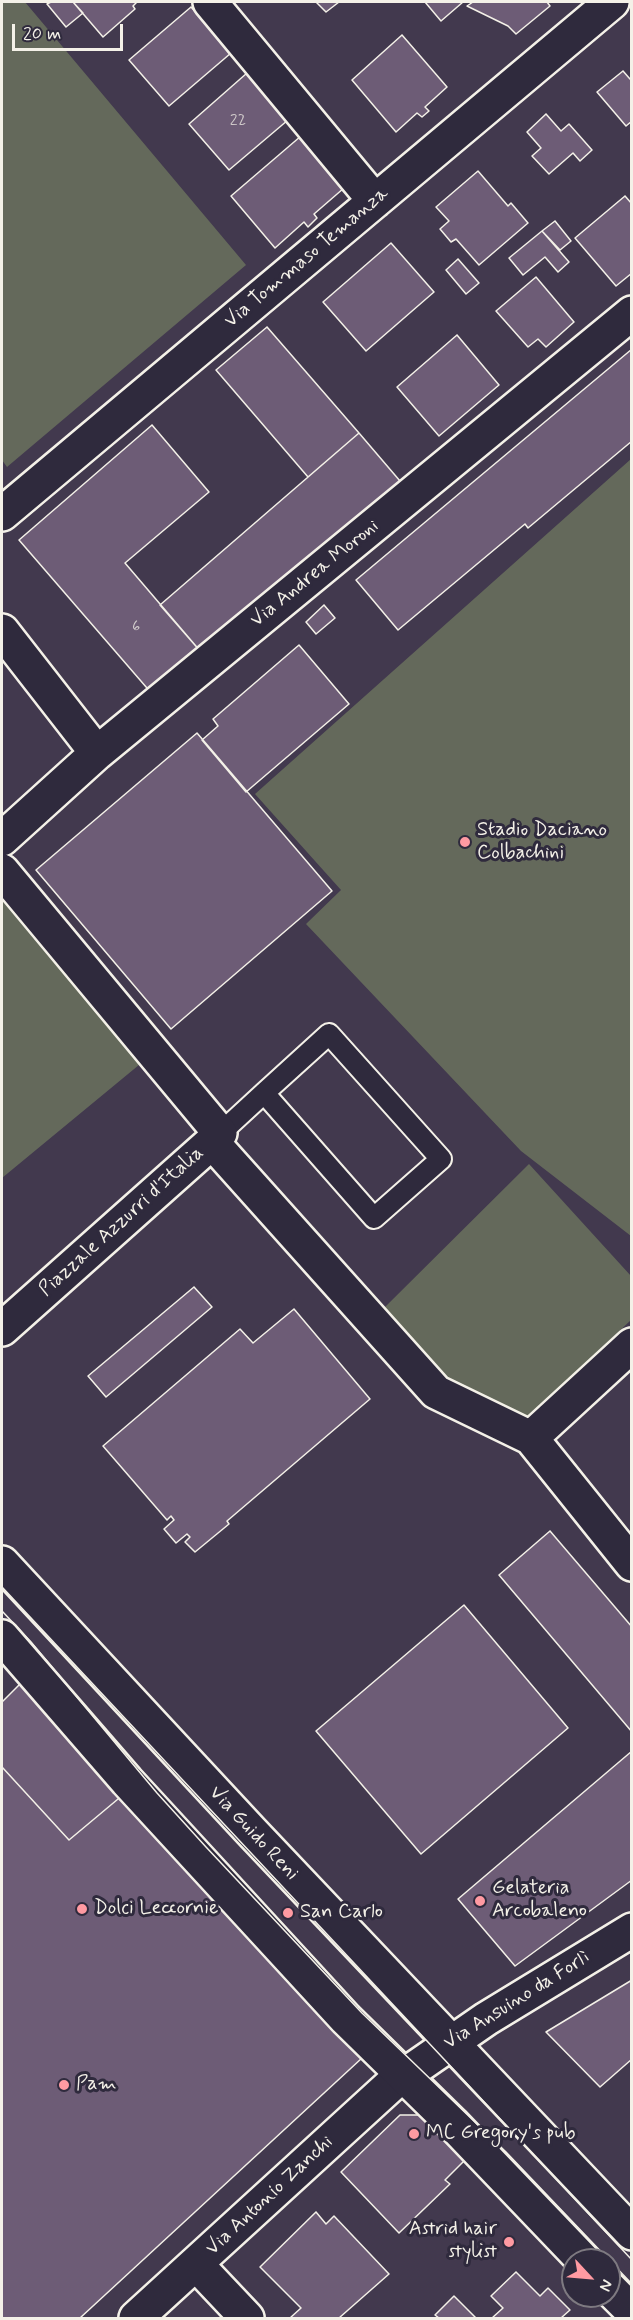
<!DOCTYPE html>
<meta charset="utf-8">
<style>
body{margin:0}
#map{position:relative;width:633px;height:2320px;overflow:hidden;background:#42394e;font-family:Mynerve,sans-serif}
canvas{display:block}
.frame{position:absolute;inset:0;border:3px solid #f4f1e8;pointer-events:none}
.north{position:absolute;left:561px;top:2248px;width:60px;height:60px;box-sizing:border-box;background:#2f2a3d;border:2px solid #7e7a81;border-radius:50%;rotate:116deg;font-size:16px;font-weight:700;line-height:24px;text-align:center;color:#f4f1e8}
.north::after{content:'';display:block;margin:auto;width:21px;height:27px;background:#ff9aa2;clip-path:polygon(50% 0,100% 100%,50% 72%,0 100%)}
.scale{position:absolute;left:12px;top:24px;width:111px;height:27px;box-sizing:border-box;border:3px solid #f4f1e8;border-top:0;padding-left:8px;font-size:18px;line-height:21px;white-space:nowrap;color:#f4f1e8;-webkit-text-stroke:4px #2f2a3d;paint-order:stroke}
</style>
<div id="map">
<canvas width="633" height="2320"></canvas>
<div class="frame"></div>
<div class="north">N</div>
<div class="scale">20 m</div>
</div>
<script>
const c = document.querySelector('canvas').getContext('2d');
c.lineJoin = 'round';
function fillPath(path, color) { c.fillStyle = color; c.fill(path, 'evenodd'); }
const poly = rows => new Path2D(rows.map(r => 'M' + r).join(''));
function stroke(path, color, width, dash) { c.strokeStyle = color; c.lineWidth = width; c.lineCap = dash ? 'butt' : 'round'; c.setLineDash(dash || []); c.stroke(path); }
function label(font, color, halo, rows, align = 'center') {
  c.font = font + ' Mynerve,sans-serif'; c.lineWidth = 6; c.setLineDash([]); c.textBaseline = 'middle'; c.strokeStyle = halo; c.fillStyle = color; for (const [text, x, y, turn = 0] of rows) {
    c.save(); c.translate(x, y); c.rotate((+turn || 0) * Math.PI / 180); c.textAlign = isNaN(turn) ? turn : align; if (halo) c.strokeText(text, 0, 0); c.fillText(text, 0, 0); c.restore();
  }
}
const green = poly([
 [2,2,25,2,246,265,7,467,2,460],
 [631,459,631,1236,521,1151,306,924,341,890,255,794],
 [2,899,145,1060,2,1178],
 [529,1164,631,1276,631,1320,527,1418,451,1383,385,1307]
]);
const building = poly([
 [51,2,73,2,83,13,66,27,47,4,51,2],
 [73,2,137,2,133,6,135,9,103,37,73,2],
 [316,2,339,2,326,12,316,2],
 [425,2,463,2,441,21,425,2],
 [473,2,547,2,550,6,516,34,508,26,467,6,473,2],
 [191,7,231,53,169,106,129,60,191,7],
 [402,35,447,87,425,107,429,111,422,117,417,113,396,132,352,80,402,35],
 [623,71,630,79,632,78,632,121,626,126,597,92,623,71],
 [247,73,288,120,229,170,189,124,247,73],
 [546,114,561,131,569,124,592,150,580,161,573,153,549,174,532,156,541,148,527,132,546,114],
 [301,136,344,188,314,214,317,218,308,227,304,222,275,248,231,196,301,136],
 [478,171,508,206,511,203,528,223,479,265,456,239,451,242,440,229,449,221,436,207,478,171],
 [625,196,632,204,632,273,616,286,575,238,625,196],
 [555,221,571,241,560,250,542,231,555,221],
 [542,231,569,262,558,272,545,257,523,275,509,258,542,231],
 [391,243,434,292,366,351,323,302,391,243],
 [458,259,479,283,466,294,446,270,458,259],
 [536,277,574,322,546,347,538,339,528,347,496,311,536,277],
 [267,327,359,433,308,477,216,370,267,327],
 [457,335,499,385,439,436,397,387,457,335],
 [632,349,632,441,528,528,525,524,398,630,356,580,632,349],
 [152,425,209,492,125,563,201,652,153,695,19,540,152,425],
 [359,433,400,481,201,652,160,605,359,433],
 [324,605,335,618,316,634,306,622,324,605],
 [299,645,349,704,246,792,202,740,218,726,213,719,299,645],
 [197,733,332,891,171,1029,36,870,197,733],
 [194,1287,212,1307,106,1397,88,1376,194,1287],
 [294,1309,370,1399,227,1521,229,1524,195,1552,185,1542,190,1537,187,1534,176,1543,164,1529,174,1520,171,1516,167,1520,103,1446,240,1329,253,1343,294,1309],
 [550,1531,632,1627,632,1732,499,1575,550,1531],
 [464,1605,568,1728,421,1854,316,1731,464,1605],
 [22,1682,124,1794,69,1840,2,1767,2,1702,22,1682],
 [632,1751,632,1880,515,1966,458,1899,632,1751],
 [2,1767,69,1840,124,1794,362,2058,80,2318,2,2318,2,1767],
 [632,1980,632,2059,600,2087,546,2032,632,1980],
 [400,2115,422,2115,465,2160,445,2180,450,2184,399,2233,341,2172,400,2115],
 [316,2212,326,2224,334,2216,389,2274,339,2318,290,2318,301,2308,260,2267,316,2212],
 [516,2272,540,2296,548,2288,570,2310,561,2318,492,2318,503,2308,491,2296,516,2272],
 [454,2296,476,2318,439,2318,435,2315,454,2296]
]);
const lane = poly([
 [213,1140,264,1093,329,1034,441,1159,374,1218,264,1093]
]);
const street = poly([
 [210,2,375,201],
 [2,514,612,2],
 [2,631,97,753],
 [2,839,97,753,632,313],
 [2,871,220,1133],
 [2,1329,212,1142,436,1392,531,1438,632,1564],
 [531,1438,632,1345],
 [196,2264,247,2318],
 [136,2318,392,2084,486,2019,632,1930]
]);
const secondary = poly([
 [2,1563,251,1831,632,2233],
 [2,1637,127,1781,346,2019,452,2123,583,2260],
 [609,2288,632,2311]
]);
const tram = poly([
 [2,1587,632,2260],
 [2,1611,31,1642,157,1793,206,1847,362,2013,506,2152,609,2260],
 [609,2260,632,2284]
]);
const markers = [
 [465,842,6,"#ff9aa2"],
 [480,1901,6,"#ff9aa2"],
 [82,1909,6,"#ff9aa2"],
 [288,1913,6,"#ff9aa2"],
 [64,2085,6,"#ff9aa2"],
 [414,2134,6,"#ff9aa2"],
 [509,2242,6,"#ff9aa2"]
];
const numberNames = [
 ["22",238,122],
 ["6",136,628]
];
const streetNames = [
 ["Via Tommaso Temanza",307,258,-40],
 ["Via Andrea Moroni",315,574,-39],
 ["Piazzale Azzurri d'Italia",122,1222,-42],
 ["Via Guido Reni",253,1834,47],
 ["Via Ansuino da Forlì",517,2001,-32],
 ["Via Antonio Zanchi",270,2196,-43]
];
const poiNames = [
 ["Stadio Daciano",477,831],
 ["Colbachini",477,854],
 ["Gelateria",492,1889],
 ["Arcobaleno",492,1912],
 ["Dolci Leccornie",94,1909],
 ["San Carlo",300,1913],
 ["Pam",76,2085],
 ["MC Gregory's pub",426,2134],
 ["Astrid hair",497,2230,"right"],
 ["stylist",497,2253,"right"]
];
fillPath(green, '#64695b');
fillPath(building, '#6d5c76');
stroke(building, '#f4f1e8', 1.5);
stroke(lane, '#f4f1e8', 24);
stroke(street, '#f4f1e8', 38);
stroke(secondary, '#f4f1e8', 38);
stroke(lane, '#2f2a3d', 20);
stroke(street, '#2f2a3d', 33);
stroke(secondary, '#2f2a3d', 33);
stroke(tram, '#f4f1e8', 1.5);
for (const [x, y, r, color] of markers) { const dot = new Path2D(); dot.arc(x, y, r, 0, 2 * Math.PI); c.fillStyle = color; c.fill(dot); stroke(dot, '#2f2a3d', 2); }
label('16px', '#d2cccc', null, numberNames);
label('20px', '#f4f1e8', '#2f2a3d', streetNames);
label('20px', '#f4f1e8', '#2f2a3d', poiNames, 'left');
</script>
